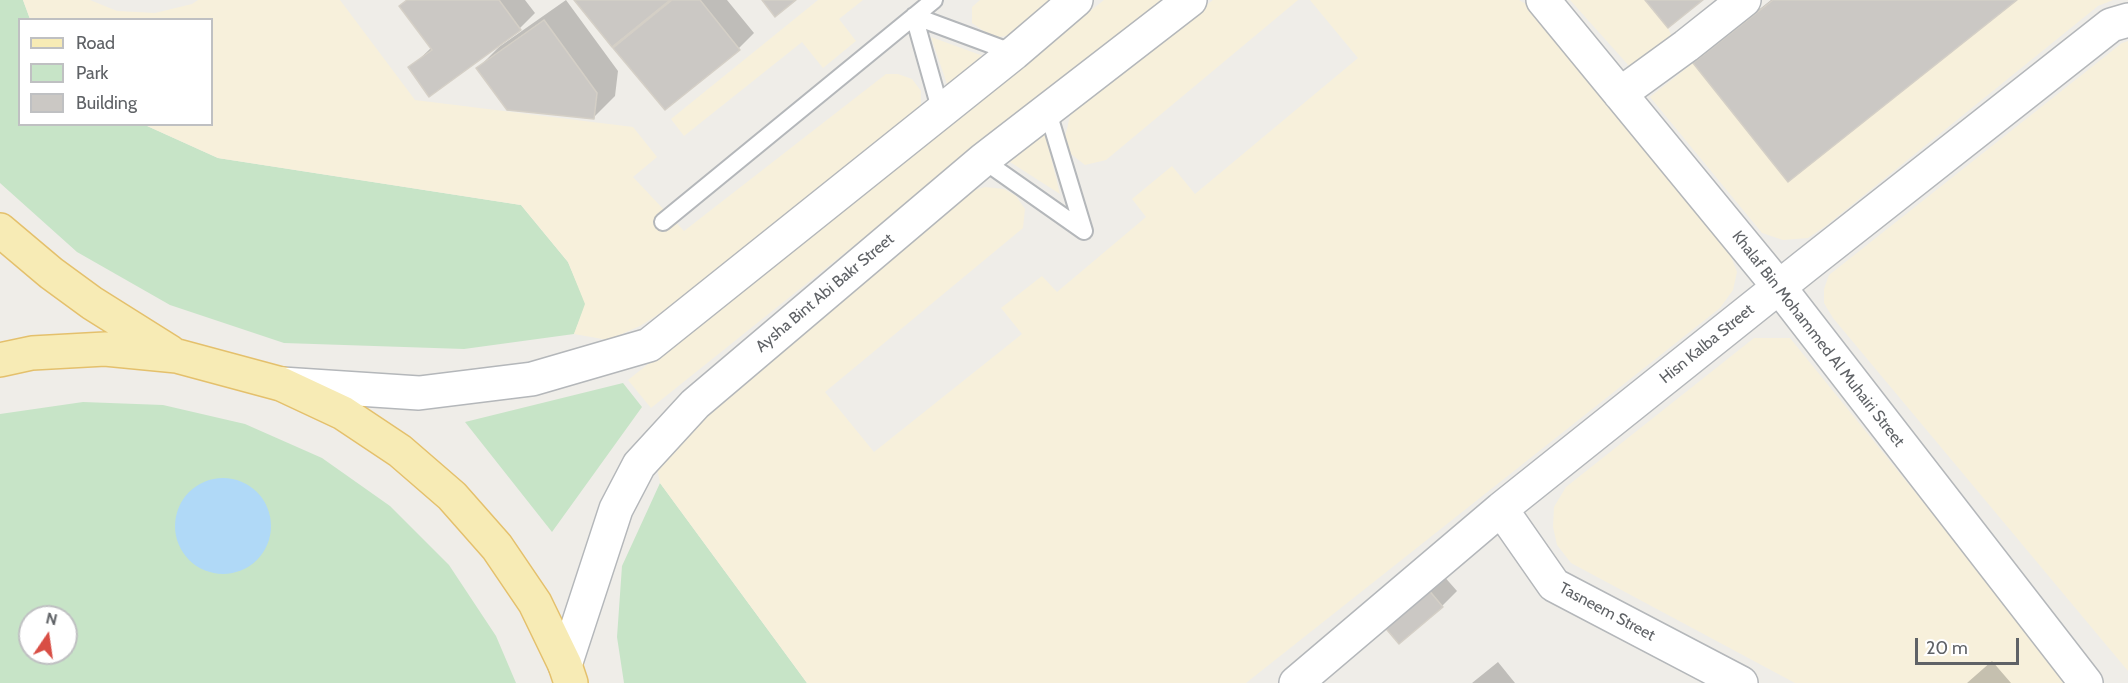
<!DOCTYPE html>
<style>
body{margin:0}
#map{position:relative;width:2128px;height:683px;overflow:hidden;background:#efede8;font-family:Cabin,sans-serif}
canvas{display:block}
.legend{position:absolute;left:18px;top:18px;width:195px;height:108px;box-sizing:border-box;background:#fff;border:2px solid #bfc0c2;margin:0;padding:8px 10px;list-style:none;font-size:18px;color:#5f6266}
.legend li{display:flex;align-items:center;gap:12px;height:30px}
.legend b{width:30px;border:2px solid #bfc0c2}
.north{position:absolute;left:18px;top:605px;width:60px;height:60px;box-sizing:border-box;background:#fff;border:2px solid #bfc0c2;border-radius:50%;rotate:13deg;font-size:16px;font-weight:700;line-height:24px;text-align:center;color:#5f6266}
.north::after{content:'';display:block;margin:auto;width:21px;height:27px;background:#d84e45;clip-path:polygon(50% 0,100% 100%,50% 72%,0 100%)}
.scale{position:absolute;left:1915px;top:638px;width:104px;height:27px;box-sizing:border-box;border:3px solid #5f6266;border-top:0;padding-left:8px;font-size:18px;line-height:21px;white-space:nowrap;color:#5f6266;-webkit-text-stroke:4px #fff;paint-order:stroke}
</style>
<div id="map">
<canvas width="2128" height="683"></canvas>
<ul class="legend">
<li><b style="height:8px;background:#f7ebb5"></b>Road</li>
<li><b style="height:16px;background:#c7e4c7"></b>Park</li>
<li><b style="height:16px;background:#cbc8c4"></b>Building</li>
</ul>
<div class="north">N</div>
<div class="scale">20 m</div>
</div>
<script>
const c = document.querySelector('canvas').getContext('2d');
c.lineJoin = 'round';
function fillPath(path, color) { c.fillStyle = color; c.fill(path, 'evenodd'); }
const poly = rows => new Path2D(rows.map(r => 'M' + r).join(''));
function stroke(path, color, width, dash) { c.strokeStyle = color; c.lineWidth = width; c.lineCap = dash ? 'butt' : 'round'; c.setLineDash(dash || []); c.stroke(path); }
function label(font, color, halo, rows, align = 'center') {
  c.font = font + ' Cabin,sans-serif'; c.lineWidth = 4.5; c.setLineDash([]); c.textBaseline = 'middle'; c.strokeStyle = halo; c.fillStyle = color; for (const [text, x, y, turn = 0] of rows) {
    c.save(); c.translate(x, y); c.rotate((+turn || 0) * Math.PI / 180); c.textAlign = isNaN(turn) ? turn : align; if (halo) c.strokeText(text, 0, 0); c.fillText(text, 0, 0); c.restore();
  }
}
const green = poly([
 [0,0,23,0,30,19,20,20,20,124,145,125,218,158,521,205,568,262,586,304,574,334,464,349,284,343,170,305,77,252,0,183],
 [623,383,642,407,552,532,465,422],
 [83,402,163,405,245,424,322,458,390,506,449,565,496,636,516,683,0,683,0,414],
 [30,617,66,617,66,653,30,653],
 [660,483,807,683,624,683,617,637,622,566]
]);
const sand = poly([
 [23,0,90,0,117,11,155,13,192,4,198,0,340,0,415,100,633,127,657,157,633,177,684,231,886,74,898,74,912,79,921,91,921,110,681,300,640,326,608,340,574,334,585,304,568,262,521,205,218,158,145,125,212,124,212,20,30,19],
 [818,0,863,0,839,19,856,41,823,68,802,42,684,136,671,119],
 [980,0,1056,0,1011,35,994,38,972,23,972,7],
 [1104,0,1161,0,651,408,628,380],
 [1213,0,1298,0,1106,160,1085,165,1071,154,1065,137,1070,116,1080,101],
 [1310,0,1519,0,1528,5,1730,254,1737,272,1733,290,1720,308,1246,683,807,683,660,483,655,458,971,191,985,187,1004,189,1016,196,1025,209,1023,228,825,392,874,452,1022,334,1001,308,1042,276,1057,292,1146,217,1132,199,1172,166,1195,194,1358,58],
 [1570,0,1645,0,1668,28,1672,37,1630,67],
 [2017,0,2113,0,2098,6,1827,225,1808,238,1783,240,1762,233,1650,97,1693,63],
 [931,37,986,57,948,87],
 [2128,41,2128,671,1833,318,1824,303,1824,289,1829,275,2122,43],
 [1045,133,1060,194,1010,162],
 [1754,338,1790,338,2070,683,1795,683,1571,563,1557,545,1553,527,1554,507,1566,487]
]);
const water = poly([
 '175 526a48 48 0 1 1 96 0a48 48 0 1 1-96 0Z'
]);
const shadow = poly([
 [407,0,525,0,535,13,520,28,410,68,432,47,401,6],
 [566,0,618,71,615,96,594,117,478,68,499,47],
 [576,0,727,0,754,33,739,48,665,108,615,48,630,33],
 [1771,0,2015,0,1695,64,1711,48],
 [1442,574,1457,591,1442,606,1384,624],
 [1992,661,2011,683,1967,683],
 [1498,662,1515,683,1472,683]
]);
const building = poly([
 [407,0,499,0,521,30,429,97,408,67,432,50,399,6,407,0],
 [574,0,670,0,612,47,574,0],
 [672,0,700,0,740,50,665,110,613,48,672,0],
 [762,0,796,0,775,17,762,0],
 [1645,0,1703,0,1668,28,1645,0],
 [1773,0,2017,0,1788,182,1693,63,1773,0],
 [544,20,597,93,594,119,507,110,476,68,544,20],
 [1427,588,1443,607,1399,644,1382,624,1427,588]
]);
const service = poly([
 [914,16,1014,53],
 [914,16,941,112],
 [1047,109,1084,231],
 [983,160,1084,231],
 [663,222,934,0]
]);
const minor = poly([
 [1543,0,1779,287,2086,683],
 [1620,94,1686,46,1744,0],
 [282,384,419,393,532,379,649,345,1014,53,1076,0],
 [1501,509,1554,585,1741,683],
 [565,665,616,509,639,465,695,404,983,160,1190,0],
 [1296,683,1501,509,1804,267,2111,25,2128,20]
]);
const primary = poly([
 [0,230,51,273,92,303,170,352],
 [0,360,32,353,105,349,177,356,281,384,343,413,400,451,452,496,497,547,535,603,565,665,571,683]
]);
const streetNames = [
 ["Aysha Bint Abi Bakr Street",825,293,-40],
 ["Khalaf Bin Mohammed Al Muhairi Street",1818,339,52],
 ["Hisn Kalba Street",1707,344,-39],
 ["Tasneem Street",1607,612,28]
];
fillPath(green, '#c7e4c7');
fillPath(sand, '#f7f0db');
fillPath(water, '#b0d9f7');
fillPath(shadow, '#0003');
fillPath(building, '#cbc8c4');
stroke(building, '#d4cfc6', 1.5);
stroke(service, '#b4b7ba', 20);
stroke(minor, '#b4b7ba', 36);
stroke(primary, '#e4c06c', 36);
stroke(service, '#fff', 16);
stroke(minor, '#fff', 33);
stroke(primary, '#f7ebb5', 33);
label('16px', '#5f6266', '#fff', streetNames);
</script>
